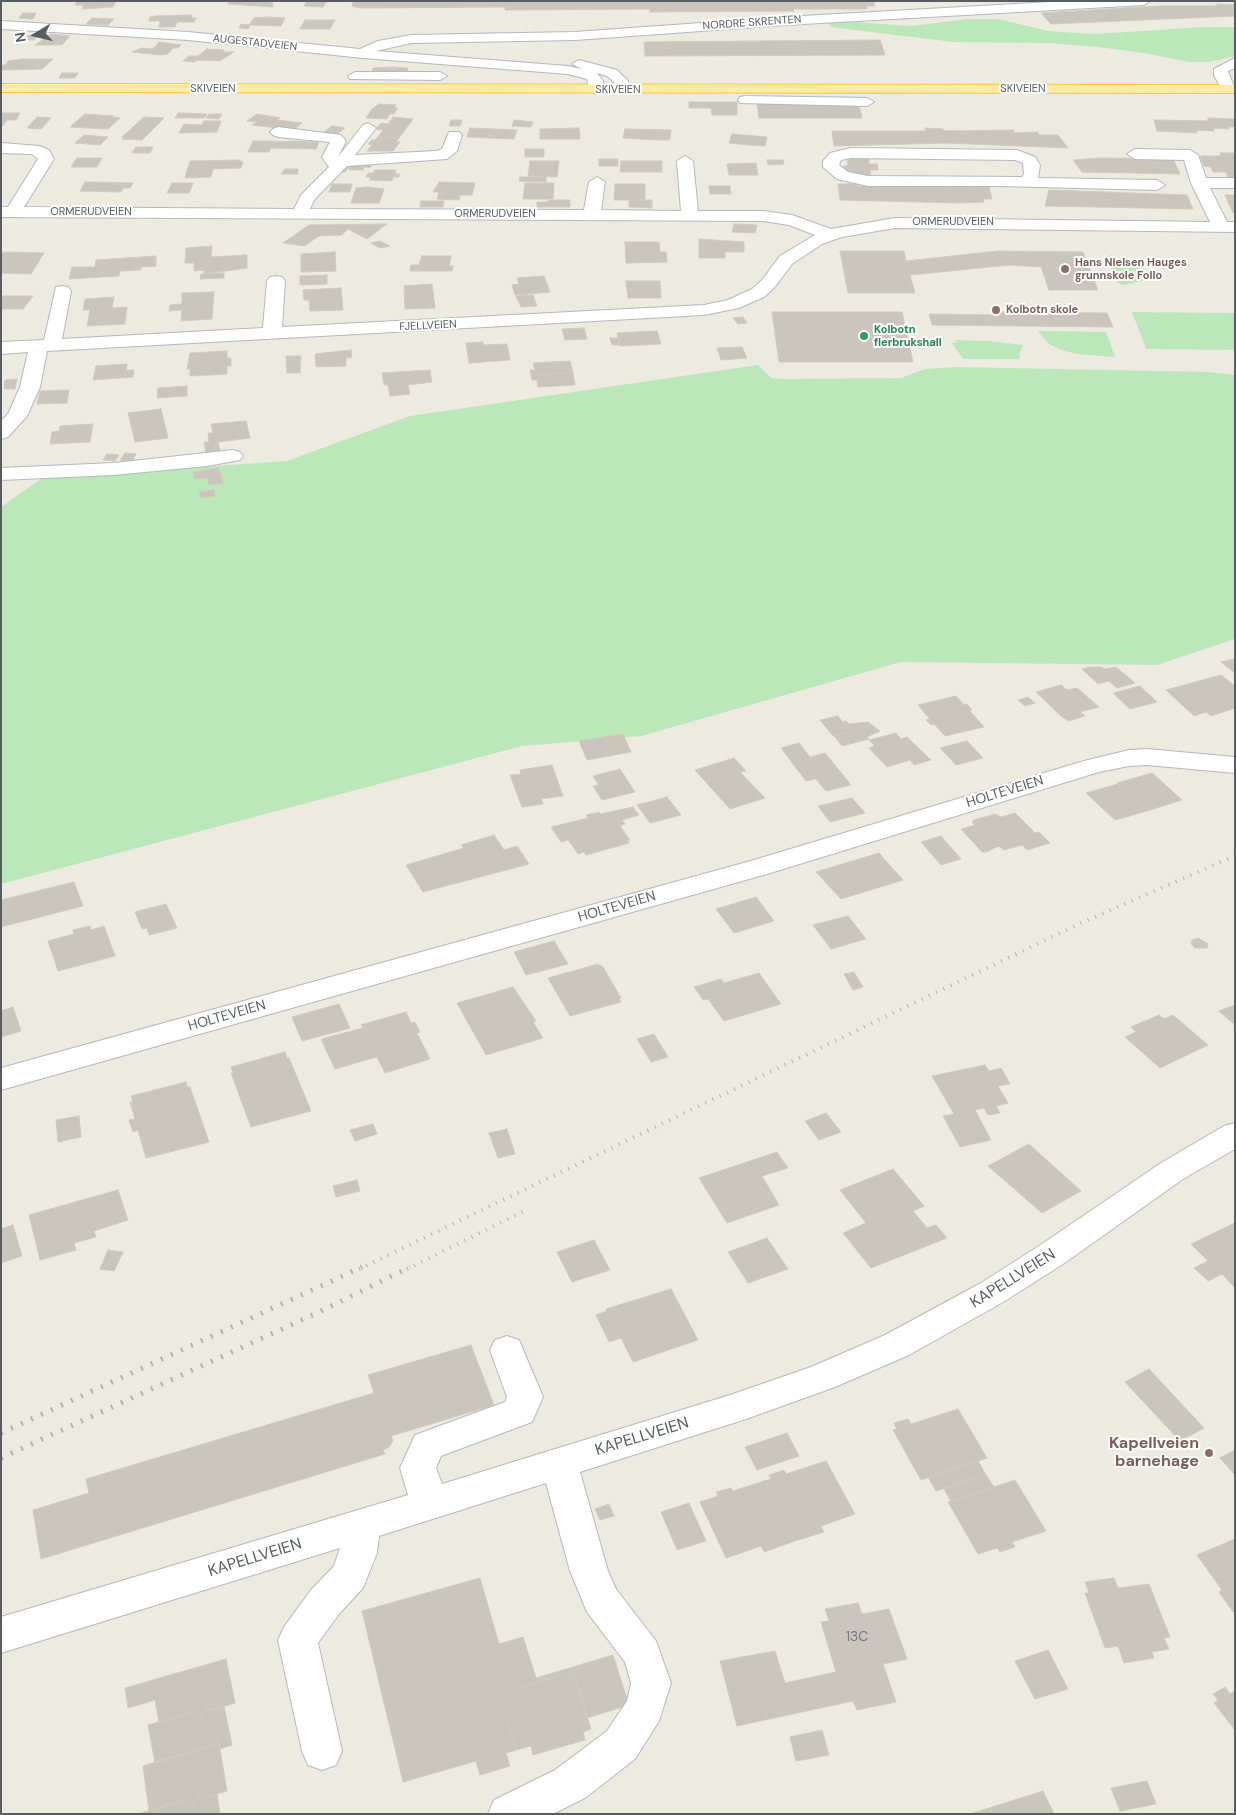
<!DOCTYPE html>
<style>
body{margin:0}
#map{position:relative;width:1236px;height:1815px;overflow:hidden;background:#edeadf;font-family:"DM Sans",sans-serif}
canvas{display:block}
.frame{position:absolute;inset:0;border:2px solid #585d62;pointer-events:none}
.north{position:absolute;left:10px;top:10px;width:50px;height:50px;-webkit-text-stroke:4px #fff;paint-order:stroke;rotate:261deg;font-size:14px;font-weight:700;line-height:20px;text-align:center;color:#585d62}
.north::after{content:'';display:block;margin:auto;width:18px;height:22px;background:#585d62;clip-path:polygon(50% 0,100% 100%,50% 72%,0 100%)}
</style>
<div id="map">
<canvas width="1236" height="1815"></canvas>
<div class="frame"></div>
<div class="north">N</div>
</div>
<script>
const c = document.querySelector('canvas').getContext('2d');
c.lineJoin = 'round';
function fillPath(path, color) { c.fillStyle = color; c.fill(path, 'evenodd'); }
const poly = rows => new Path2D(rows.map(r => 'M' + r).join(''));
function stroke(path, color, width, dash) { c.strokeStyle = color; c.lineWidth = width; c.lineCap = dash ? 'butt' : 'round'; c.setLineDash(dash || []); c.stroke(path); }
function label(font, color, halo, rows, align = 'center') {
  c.font = font + ' "DM Sans",sans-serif'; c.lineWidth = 4; c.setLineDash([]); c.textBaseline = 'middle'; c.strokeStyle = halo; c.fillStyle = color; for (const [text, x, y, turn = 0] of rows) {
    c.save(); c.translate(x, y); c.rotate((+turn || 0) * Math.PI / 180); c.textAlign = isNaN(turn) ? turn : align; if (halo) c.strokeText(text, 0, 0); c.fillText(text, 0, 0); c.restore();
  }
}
const green = poly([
 [969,19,998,19,1048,31,1094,34,1205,27,1235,27,1235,56,1209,62,1189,62,1144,53,1098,47,1049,43,953,42,831,27,827,22,840,21,911,26],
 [1111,255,1144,271,1145,276,1142,281,1123,285,1117,282,1106,258],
 [1132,312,1235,313,1235,350,1146,349],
 [1038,331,1106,332,1115,357,1078,354,1061,350,1049,344],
 [956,340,988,341,1023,345,1019,354,1020,359,963,359,952,343,957,343],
 [758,365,771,378,788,379,901,378,925,369,957,367,1208,372,1235,375,1235,639,1157,665,901,662,641,736,522,746,1,884,1,507,42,478,287,461,410,416]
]);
const building = poly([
 [77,1,116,1,113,7,82,9,83,5,75,5,77,1],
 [228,1,272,1,273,7,228,4,228,1],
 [307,1,314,1,326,2,323,7,304,6,307,1],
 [353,1,873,1,875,6,867,6,867,9,793,9,794,11,650,12,650,9,505,10,505,7,360,8,352,6,353,1],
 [1216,4,1235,5,1235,16,1051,24,1041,13,1158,6,1218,6,1216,4],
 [23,13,36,13,33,19,19,18,23,13],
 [192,15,191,18,196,18,194,22,177,22,175,27,159,27,160,21,149,21,150,17,155,16,192,15],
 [267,17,285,18,281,26,250,25,248,29,239,28,241,24,249,25,254,18,267,17],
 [92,18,114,19,108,25,86,24,92,18],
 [305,20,335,20,330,29,300,29,305,20],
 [51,34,70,36,62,45,35,45,51,34],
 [38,35,34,40,20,40,23,36,38,35],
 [880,40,885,55,645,56,644,42,880,40],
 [159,42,181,45,178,48,173,48,168,54,161,55,132,52,142,48,153,49,159,42],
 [207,49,224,50,223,52,234,52,220,61,197,60,194,62,183,61,189,56,198,56,207,49],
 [21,59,53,59,42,69,1,70,1,65,5,65,8,61,21,59],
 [392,67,408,68,407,75,371,76,373,68,392,67],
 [62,73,78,73,75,78,59,78,62,73],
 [689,102,737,102,737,115,712,115,711,108,689,108,689,102],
 [757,103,859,105,862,118,759,118,757,103],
 [379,104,396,105,394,108,398,108,394,114,390,114,387,119,366,118,372,109,379,104],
 [1,113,20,113,16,120,7,120,1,128,1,113],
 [178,113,185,113,207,114,204,118,175,118,178,113],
 [85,114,114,116,112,117,120,118,108,129,70,127,85,114],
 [209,114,222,114,219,119,206,118,209,114],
 [257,114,280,118,277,120,302,123,293,130,252,125,257,122,247,121,257,114],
 [37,117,51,118,41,129,27,128,37,117],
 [144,117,164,118,142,140,122,139,124,137,122,137,144,117],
 [393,117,413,119,399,138,378,137,383,130,376,129,381,123,388,124,393,117],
 [1208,118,1235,119,1235,127,1228,127,1229,129,1213,128,1214,131,1197,130,1197,133,1157,131,1154,120,1208,121,1208,118],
 [451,120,462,120,460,126,449,126,451,120],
 [514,120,533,122,531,127,512,126,514,120],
 [204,121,221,121,217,132,179,133,184,124,202,125,204,121],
 [332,126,345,128,336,135,323,133,332,126],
 [470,128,494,129,490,138,467,137,470,128],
 [579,128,580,139,540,139,540,129,579,128],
 [925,128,943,129,944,131,1014,130,1014,133,1038,132,1039,135,1058,135,1068,148,946,143,834,146,832,131,926,131,925,128],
 [494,129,517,130,514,139,490,138,494,129],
 [625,129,671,130,670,140,657,140,623,138,625,129],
 [732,134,767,137,765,146,749,145,729,143,732,134],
 [84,135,108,137,100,145,75,143,84,135],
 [378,137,399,138,396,142,400,142,393,151,367,151,372,145,368,144,372,140,375,140,378,137],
 [253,141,274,141,269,152,248,152,253,141],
 [290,141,319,142,316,149,271,148,274,142,290,141],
 [136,147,153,147,150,153,132,153,136,147],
 [525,149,544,149,544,157,525,157,525,149],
 [1220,153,1235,153,1235,179,1228,178,1226,172,1213,172,1211,167,1204,166,1200,156,1221,156,1220,153],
 [77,158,102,158,97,167,71,167,77,158],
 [1101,158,1173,159,1180,174,1082,172,1073,160,1101,158],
 [599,159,618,159,618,166,599,166,599,159],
 [847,159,869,159,869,164,877,164,878,170,870,170,871,175,849,175,848,171,843,171,843,166,848,166,847,159],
 [238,160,243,162,241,168,213,169,211,177,185,178,190,161,238,160],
 [767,160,783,160,784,164,768,165,767,160],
 [530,161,559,161,557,177,528,176,530,161],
 [621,161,662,161,662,172,620,172,621,161],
 [353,162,373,162,370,168,364,167,363,170,349,170,350,168,345,168,348,168,345,172,338,171,341,167,351,167,353,162],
 [756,163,758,175,729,175,727,164,756,163],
 [285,169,298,169,298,174,281,174,285,169],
 [375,170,396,170,395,174,400,174,399,177,393,177,392,181,370,180,371,177,366,177,368,173,373,173,375,170],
 [520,177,546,177,546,182,519,181,520,177],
 [85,182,92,182,133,183,130,188,123,188,121,192,80,191,85,182],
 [439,182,475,183,472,195,460,195,459,200,437,199,439,192,433,192,439,182],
 [172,183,193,183,189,193,167,193,172,183],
 [525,183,554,183,553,199,523,199,525,183],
 [332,184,352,184,350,192,329,192,332,184],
 [615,184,645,184,645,200,614,200,615,184],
 [838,184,857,184,857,186,989,187,992,199,983,199,984,202,959,203,840,200,838,184],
 [709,186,730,186,731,194,710,194,709,186],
 [368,187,384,189,379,203,351,203,356,188,368,187],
 [1049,190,1187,195,1193,209,1045,206,1049,190],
 [1225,195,1235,195,1235,213,1233,213,1225,195],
 [548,200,570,200,570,207,537,207,537,202,548,202,548,200],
 [629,200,652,200,652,208,629,207,629,200],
 [421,201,444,201,443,207,420,207,421,201],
 [387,224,367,239,348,229,342,235,319,236,304,246,283,243,309,225,387,224],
 [734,224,757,225,755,233,732,232,734,224],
 [699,239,744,242,744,252,725,252,725,258,699,258,699,239],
 [380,241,390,246,380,248,371,243,380,241],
 [625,242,659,242,660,252,666,252,667,262,626,263,625,242],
 [212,246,211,257,247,255,247,268,204,274,204,270,194,271,194,263,185,263,186,248,212,246],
 [840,251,904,251,906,261,998,251,1083,252,1098,290,1049,290,1041,267,1010,265,910,275,915,293,848,293,840,251],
 [6,252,44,253,31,274,1,273,1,253,6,252],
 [335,252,336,271,301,272,301,254,335,252],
 [156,256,156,266,141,267,141,270,120,271,119,276,69,279,72,267,95,267,96,260,156,256],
 [422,256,451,256,449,266,453,266,452,271,410,271,411,265,419,265,422,256],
 [224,273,224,278,200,279,201,274,224,273],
 [327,275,327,279,300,280,300,276,327,275],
 [544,276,550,292,515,295,512,285,519,284,517,278,544,276],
 [327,279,327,284,300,285,300,280,327,279],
 [626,281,660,281,661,298,628,298,626,281],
 [432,284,435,308,405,309,404,286,432,284],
 [341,288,343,310,310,311,309,300,304,300,303,290,341,288],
 [214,292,212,319,181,321,182,310,169,311,170,305,182,304,182,293,214,292],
 [533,295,537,306,521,307,516,296,533,295],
 [1,296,33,296,23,309,1,309,1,296],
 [114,297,112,308,127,307,125,324,87,326,90,310,83,310,85,299,114,297],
 [772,312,902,312,913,362,779,362,772,312],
 [997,312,1107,313,1113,327,932,325,929,314,997,315,997,312],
 [743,317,747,323,738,324,733,318,743,317],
 [584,328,587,339,565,340,562,329,584,328],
 [657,331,661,344,620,346,617,333,657,331],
 [610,338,619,338,620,345,612,345,610,338],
 [483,342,483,345,507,344,510,360,469,363,466,343,483,342],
 [742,347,747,358,721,360,717,348,742,347],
 [351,350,352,357,346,358,346,366,316,367,315,354,351,350],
 [227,351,227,358,231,358,231,366,227,366,227,374,190,376,190,369,187,369,190,353,227,351],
 [286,356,301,356,300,373,287,373,286,356],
 [570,361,573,373,531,375,530,370,535,370,533,363,570,361],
 [127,364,126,370,134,370,133,377,93,380,96,366,127,364],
 [430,370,432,382,408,385,410,394,390,396,388,385,384,385,382,373,430,370],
 [573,373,575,385,538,387,537,380,532,380,531,375,573,373],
 [17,379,15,389,4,389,5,380,17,379],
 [187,386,187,396,157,398,158,388,187,386],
 [69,390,67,403,37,404,40,391,69,390],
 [161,409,168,438,135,442,128,413,161,409],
 [246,421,250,438,218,442,220,451,206,453,204,442,209,442,208,433,213,433,211,424,246,421],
 [93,424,90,442,50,444,52,432,59,431,60,426,93,424],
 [125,453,136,454,132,461,120,460,125,453],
 [107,454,119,455,115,461,103,460,107,454],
 [219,468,223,483,209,485,207,478,195,479,193,472,219,468],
 [214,490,215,496,201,498,199,492,214,490],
 [1235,659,1235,673,1221,662,1235,659],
 [1090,667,1101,667,1105,669,1116,667,1135,683,1117,688,1109,681,1098,684,1082,669,1090,667],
 [1221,675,1235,686,1235,708,1211,716,1206,712,1194,716,1166,690,1221,675],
 [1061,685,1067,690,1077,688,1099,707,1080,712,1085,716,1069,721,1062,717,1036,692,1061,685],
 [1140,686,1157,702,1130,709,1113,693,1140,686],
 [956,696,964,705,967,704,972,710,969,710,984,727,945,736,934,724,931,725,926,720,930,719,918,705,956,696],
 [1028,697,1035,703,1025,706,1018,700,1028,697],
 [838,716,851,732,833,736,820,720,838,716],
 [846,721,849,724,868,722,880,731,867,737,869,739,842,746,834,736,851,732,843,722,846,721],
 [896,733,901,739,907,737,931,760,914,765,910,760,887,767,869,748,875,746,869,740,896,733],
 [623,734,631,752,587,760,579,741,623,734],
 [967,741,983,758,956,765,940,748,967,741],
 [799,743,810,757,825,753,851,785,826,791,816,779,806,781,781,748,799,743],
 [734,758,746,771,740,772,765,798,730,809,695,770,734,758],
 [552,765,563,796,541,799,543,804,522,807,510,775,521,774,520,770,552,765],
 [620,769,635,792,602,800,593,786,599,785,593,776,620,769],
 [1152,773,1182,800,1147,811,1117,783,1152,773],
 [1118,784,1147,811,1115,820,1086,793,1118,784],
 [667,797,681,815,650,823,637,805,667,797],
 [852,798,865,813,830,822,818,806,852,798],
 [633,807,639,815,622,820,625,824,620,826,630,840,627,840,629,843,586,855,584,852,578,854,568,840,561,842,551,827,588,818,586,815,599,812,601,814,633,807],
 [1015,813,1035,833,1039,832,1050,843,1027,850,1022,845,1004,850,999,846,986,852,982,852,961,829,975,825,972,822,974,820,995,814,1001,817,1015,813],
 [494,835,504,850,517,846,529,864,423,892,406,865,464,848,461,845,494,835],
 [941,836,961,859,941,865,921,842,941,836],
 [879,853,903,880,841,899,816,872,879,853],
 [74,882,83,906,1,927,1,900,74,882],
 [756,897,774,921,734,933,716,909,756,897],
 [166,904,177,928,149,935,147,928,142,929,135,912,166,904],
 [848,916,866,939,831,949,813,925,848,916],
 [90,926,91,930,104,926,115,956,58,971,48,941,74,934,73,930,90,926],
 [1198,938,1208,944,1207,948,1195,948,1191,944,1192,940,1198,938],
 [554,941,568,964,526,975,514,952,554,941],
 [598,964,603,967,621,998,619,999,621,1002,570,1016,548,978,598,964],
 [854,972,863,987,853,990,844,974,854,972],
 [759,973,781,1004,724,1021,708,999,703,1000,694,987,721,979,724,983,759,973],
 [513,987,536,1021,533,1022,543,1038,486,1055,457,1003,513,987],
 [339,1004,350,1028,302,1041,292,1017,339,1004],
 [1235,1005,1235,1025,1219,1011,1235,1005],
 [13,1007,21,1031,1,1037,1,1011,13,1007],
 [406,1012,411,1023,415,1022,420,1032,417,1033,430,1059,385,1073,377,1057,335,1069,321,1039,363,1028,361,1025,406,1012],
 [1159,1015,1164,1019,1173,1015,1208,1045,1160,1068,1125,1037,1136,1032,1131,1027,1159,1015],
 [654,1034,668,1057,651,1062,637,1039,654,1034],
 [285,1052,287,1058,289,1058,311,1111,251,1127,231,1073,233,1073,231,1067,285,1052],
 [985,1065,989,1071,1001,1068,1010,1084,998,1086,1008,1103,996,1106,1000,1113,988,1115,984,1108,975,1110,991,1140,960,1147,943,1116,954,1114,932,1076,985,1065],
 [186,1082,187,1087,190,1087,209,1142,146,1158,138,1130,133,1132,129,1120,135,1119,130,1102,133,1102,131,1096,186,1082],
 [826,1113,841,1132,819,1140,805,1121,826,1113],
 [79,1116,81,1137,58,1142,56,1120,79,1116],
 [373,1124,377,1134,355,1141,350,1130,373,1124],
 [507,1129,515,1154,498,1158,489,1133,507,1129],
 [1029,1144,1081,1191,1042,1213,988,1166,1029,1144],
 [777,1152,788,1168,762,1176,779,1205,727,1223,699,1178,777,1152],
 [893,1169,924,1206,913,1211,927,1228,936,1225,947,1238,871,1268,843,1233,866,1223,840,1190,893,1169],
 [357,1180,360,1191,336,1197,333,1186,357,1180],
 [118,1190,128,1220,94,1231,96,1237,74,1243,76,1250,40,1260,29,1215,118,1190],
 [1235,1223,1235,1288,1222,1274,1208,1281,1194,1268,1208,1261,1191,1244,1235,1223],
 [13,1225,22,1256,1,1263,1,1229,13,1225],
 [767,1238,788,1269,748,1283,728,1252,767,1238],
 [594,1240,610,1270,572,1282,557,1252,594,1240],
 [108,1250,123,1252,114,1271,100,1269,108,1250],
 [671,1289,698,1340,633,1362,621,1338,609,1342,596,1315,607,1311,606,1309,671,1289],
 [471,1345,494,1405,391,1436,393,1441,388,1448,383,1450,385,1454,41,1559,33,1510,89,1493,86,1479,374,1393,368,1375,471,1345],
 [1149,1369,1204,1428,1180,1441,1125,1382,1149,1369],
 [958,1409,987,1458,921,1480,893,1430,897,1429,894,1423,908,1419,911,1424,958,1409],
 [787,1433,799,1456,757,1470,745,1447,787,1433],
 [1235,1450,1235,1475,1220,1458,1235,1450],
 [826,1461,855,1514,821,1526,824,1532,795,1541,764,1481,771,1479,769,1475,784,1470,786,1474,826,1461],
 [978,1461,986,1475,936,1491,928,1477,978,1461],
 [986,1475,994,1487,951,1501,944,1489,986,1475],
 [1015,1480,1046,1531,1012,1542,1015,1547,1000,1552,997,1548,978,1554,948,1502,1015,1480],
 [764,1481,795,1541,764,1552,761,1546,726,1558,700,1502,718,1496,716,1492,731,1488,733,1491,764,1481],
 [689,1503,706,1541,677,1550,661,1512,689,1503],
 [609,1504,614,1516,600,1520,595,1509,609,1504],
 [1235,1539,1235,1611,1233,1612,1219,1592,1222,1590,1197,1555,1235,1539],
 [480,1578,499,1644,523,1637,536,1678,613,1655,629,1705,587,1718,573,1672,500,1693,516,1750,506,1753,510,1766,480,1775,476,1761,403,1782,362,1611,480,1578],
 [1114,1578,1118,1588,1149,1584,1170,1637,1164,1638,1169,1649,1152,1652,1154,1658,1124,1663,1118,1646,1105,1648,1085,1593,1089,1593,1085,1582,1114,1578],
 [858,1603,862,1614,889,1609,907,1659,883,1664,896,1702,857,1710,853,1701,737,1726,720,1661,775,1651,785,1683,836,1672,821,1622,829,1621,825,1609,858,1603],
 [1048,1650,1068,1689,1035,1699,1015,1661,1048,1650],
 [226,1659,235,1703,191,1716,190,1713,159,1722,155,1700,128,1708,125,1688,226,1659],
 [573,1672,591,1729,583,1732,585,1740,533,1755,531,1746,516,1750,500,1693,573,1672],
 [1225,1687,1230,1694,1235,1691,1235,1730,1214,1703,1218,1700,1213,1694,1225,1687],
 [224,1706,232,1745,220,1749,219,1743,155,1763,148,1725,190,1713,191,1716,224,1706],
 [822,1730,829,1755,796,1761,790,1737,822,1730],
 [219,1743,227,1791,183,1804,183,1800,149,1811,143,1766,219,1743],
 [1147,1781,1156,1804,1120,1811,1111,1788,1147,1781],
 [1043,1791,1054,1814,970,1814,1043,1791],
 [217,1794,220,1814,138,1814,183,1800,183,1804,217,1794]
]);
const minor = poly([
 [1068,1,1150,1,1144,5,785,25,575,40,411,43,376,51,568,66,582,69,572,64,579,60,617,70,628,81,630,90,623,94,618,93,614,82,607,76,597,73,603,81,603,90,596,94,589,90,587,79,568,74,363,58,188,40,1,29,1,21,188,32,360,49,378,41,411,35,575,32,785,17,1068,1],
 [1235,58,1235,68,1228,71,1235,90,1228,93,1223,92,1214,75,1214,69,1235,58],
 [355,72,440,72,447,76,440,80,350,79,348,76,355,72],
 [745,96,867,98,874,102,867,106,740,103,738,100,740,97,745,96],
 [368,123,376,128,355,155,437,151,442,149,449,132,459,132,462,135,457,151,447,159,347,166,314,200,310,209,584,210,589,182,597,177,605,182,601,210,681,211,677,161,685,156,693,161,698,211,763,211,792,215,831,229,895,218,1210,222,1191,183,1184,160,1135,159,1127,154,1135,149,1190,150,1198,155,1206,178,1235,178,1235,188,1210,188,1227,222,1235,222,1235,232,895,228,842,237,822,244,792,264,774,288,764,297,739,308,704,315,47,351,40,387,27,416,8,437,1,439,1,421,8,414,20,387,28,352,1,354,1,342,44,340,56,287,62,286,68,287,71,291,62,339,263,328,267,281,270,277,276,276,282,277,285,281,282,327,704,305,728,300,752,289,762,280,780,256,815,235,789,225,763,221,1,217,1,207,8,207,38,159,32,154,1,153,1,143,40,146,49,150,54,159,24,207,294,209,301,195,329,167,322,157,330,142,278,137,273,135,270,132,273,129,278,127,341,135,346,141,338,157,363,125,368,123],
 [851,148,1017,150,1035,157,1040,165,1038,178,1157,180,1165,185,1157,190,1000,186,868,186,837,179,823,167,823,161,830,153,851,148],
 [851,158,1015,160,1023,163,1024,174,1022,177,868,176,848,172,839,165,841,160,851,158],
 [233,450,240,452,243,456,240,460,207,466,114,475,1,480,1,468,114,463,233,450],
 [1147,749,1235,757,1235,773,1147,765,1129,766,1099,772,767,874,1,1090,1,1068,747,862,1084,761,1129,750,1147,749],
 [1235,1123,1235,1149,1183,1179,1066,1262,1005,1301,909,1355,835,1387,746,1419,580,1472,608,1571,616,1589,656,1641,671,1683,659,1721,635,1759,585,1798,553,1814,488,1814,494,1800,555,1770,607,1731,627,1701,631,1683,625,1662,587,1612,582,1600,570,1571,546,1483,379,1536,377,1553,363,1588,339,1614,318,1643,342,1751,336,1765,322,1770,308,1765,302,1751,278,1640,284,1627,311,1590,334,1566,340,1548,1,1653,1,1617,408,1495,400,1468,415,1435,505,1402,507,1397,490,1350,495,1340,507,1336,519,1340,543,1397,532,1422,441,1456,436,1468,442,1484,730,1395,811,1367,885,1335,981,1283,1042,1244,1161,1163,1224,1126,1235,1123]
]);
const major = poly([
 [1,84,1235,85,1235,93,1,92,1,84]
]);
const railFar1 = poly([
 [359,1269,1083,922,1235,856],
 [407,1269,528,1209]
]);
const rail = poly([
 [1,1433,362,1267],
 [1,1458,319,1312,410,1267]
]);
const markers = [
 [1065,269,5,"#8d6e63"],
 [996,310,5,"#8d6e63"],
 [864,336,5,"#2e9e5b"],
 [1209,1453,5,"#8d6e63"]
];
const farStreetnames = [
 ["NORDRE SKRENTEN",752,23,-4],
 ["AUGESTADVEIEN",255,43,6],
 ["SKIVEIEN",213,89],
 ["SKIVEIEN",1023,89],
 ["SKIVEIEN",618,90],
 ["ORMERUDVEIEN",91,212],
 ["ORMERUDVEIEN",495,214],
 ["ORMERUDVEIEN",953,222],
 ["FJELLVEIEN",428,326,-3]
];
const farEducationnames = [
 ["Hans Nielsen Hauges",1075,263],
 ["grunnskole Follo",1075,276],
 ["Kolbotn skole",1006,310]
];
const farLeisurenames = [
 ["Kolbotn",874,330],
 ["flerbrukshall",874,343]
];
const streetNames = [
 ["HOLTEVEIEN",1005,792,-17],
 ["HOLTEVEIEN",617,907,-16],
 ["HOLTEVEIEN",227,1016,-16]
];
const nearNumbernames = [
 ["13C",857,1637]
];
const nearStreetnames = [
 ["KAPELLVEIEN",1013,1279,-32],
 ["KAPELLVEIEN",642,1437,-17],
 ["KAPELLVEIEN",255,1558,-17]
];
const nearEducationnames = [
 ["Kapellveien",1199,1444],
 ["barnehage",1199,1462]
];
fillPath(green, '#bbe8b9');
fillPath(building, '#cac6be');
stroke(building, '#d2cbbd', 1);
stroke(minor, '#b5b9be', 2);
stroke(major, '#fec347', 2);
fillPath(minor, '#fff');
fillPath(major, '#ffeca3');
stroke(railFar1, '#b2b3b3', 4, [1, 7]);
stroke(rail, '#b2b3b3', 5, [2, 9]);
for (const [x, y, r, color] of markers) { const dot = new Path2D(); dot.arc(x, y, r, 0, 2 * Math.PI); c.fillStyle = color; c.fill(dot); stroke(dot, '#fff', 2); }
label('11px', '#585d62', '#fff', farStreetnames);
label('bold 11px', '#785e54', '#fff', farEducationnames, 'left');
label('bold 11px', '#27864d', '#fff', farLeisurenames, 'left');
label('14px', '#585d62', '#fff', streetNames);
label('14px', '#747779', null, nearNumbernames);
label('16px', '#585d62', '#fff', nearStreetnames);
label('bold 16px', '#785e54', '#fff', nearEducationnames, 'right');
</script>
